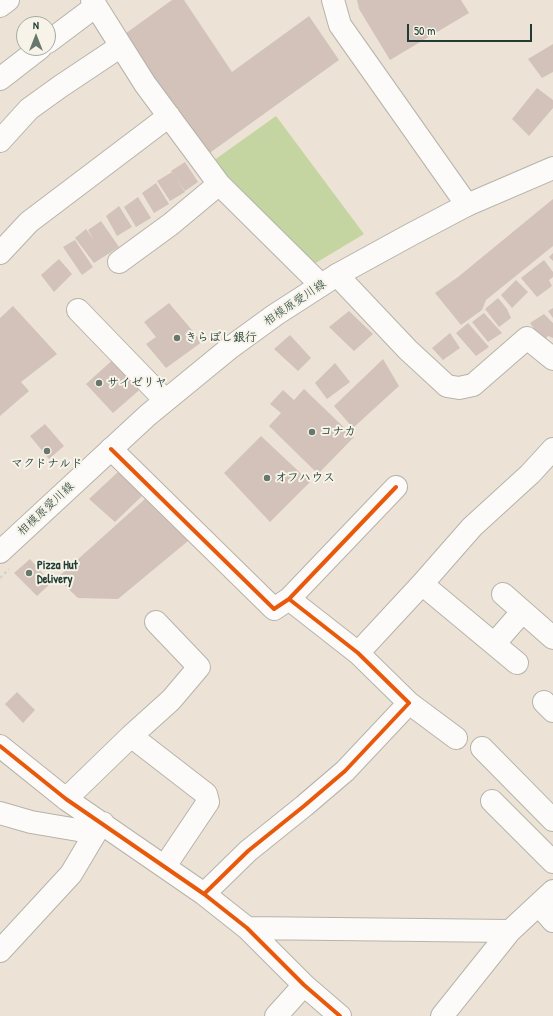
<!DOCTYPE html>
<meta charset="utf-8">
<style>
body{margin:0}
#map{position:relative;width:553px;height:1016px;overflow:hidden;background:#ece3d6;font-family:"Patrick Hand",sans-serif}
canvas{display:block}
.north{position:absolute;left:16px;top:16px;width:40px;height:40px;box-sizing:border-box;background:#f7f3e8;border:1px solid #a1aaa0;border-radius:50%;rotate:0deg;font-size:11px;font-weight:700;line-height:16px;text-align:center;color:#1f3d34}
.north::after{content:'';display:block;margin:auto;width:14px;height:18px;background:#67776d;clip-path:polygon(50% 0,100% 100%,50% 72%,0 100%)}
.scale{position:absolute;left:407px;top:24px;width:125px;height:18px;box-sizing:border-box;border:2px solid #1f3d34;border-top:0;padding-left:5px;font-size:12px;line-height:14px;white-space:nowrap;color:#1f3d34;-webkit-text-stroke:3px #f7f3e8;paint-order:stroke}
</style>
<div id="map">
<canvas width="553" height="1016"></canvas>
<div class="north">N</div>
<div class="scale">50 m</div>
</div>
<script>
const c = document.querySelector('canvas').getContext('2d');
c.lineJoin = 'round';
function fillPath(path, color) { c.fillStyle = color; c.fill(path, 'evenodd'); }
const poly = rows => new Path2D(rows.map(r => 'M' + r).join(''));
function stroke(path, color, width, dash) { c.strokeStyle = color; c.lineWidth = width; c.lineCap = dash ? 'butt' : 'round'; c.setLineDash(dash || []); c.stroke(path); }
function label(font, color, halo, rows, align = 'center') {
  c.font = font + ' "Patrick Hand","Klee One",sans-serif'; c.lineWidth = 4; c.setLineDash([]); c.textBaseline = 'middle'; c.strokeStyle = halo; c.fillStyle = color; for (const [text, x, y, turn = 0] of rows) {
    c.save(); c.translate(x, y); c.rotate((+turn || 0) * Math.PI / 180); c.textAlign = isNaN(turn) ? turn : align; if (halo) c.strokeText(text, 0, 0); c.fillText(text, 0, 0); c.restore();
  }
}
const green = poly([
 [276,116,364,234,314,264,213,161]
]);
const building = poly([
 [172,0,184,0,232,72,309,16,339,60,204,157,122,36],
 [357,0,461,0,469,13,390,60,359,9],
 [553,44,553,72,542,78,528,59],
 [537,88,553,100,553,108,529,136,512,119],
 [185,162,198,182,185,191,171,171],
 [172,172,185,192,170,201,157,181],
 [156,183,169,204,154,213,142,193],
 [138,197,151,218,136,227,124,207],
 [553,199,553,246,486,300,482,310,461,325,435,293,458,277],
 [119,206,132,227,117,236,106,216],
 [101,221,119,247,94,263,75,238,86,229,94,240,88,230],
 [75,240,93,267,82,275,63,247],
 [553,253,553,261,549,257],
 [59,259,72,274,54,292,41,275],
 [544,260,553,272,553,277,549,280,552,286,537,297,521,278],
 [516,280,528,292,512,308,501,295],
 [498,298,507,309,511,318,499,327,485,309],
 [169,303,202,342,166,368,146,344,156,337,144,322],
 [13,306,57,354,21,382,29,391,0,416,0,318],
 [553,308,553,318,548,311],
 [349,311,373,334,354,351,329,327],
 [484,313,502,333,488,342,472,322],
 [544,314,553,323,553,338,548,336,543,341,530,323],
 [468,323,489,347,476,356,456,333],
 [450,333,460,348,443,360,432,348],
 [290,335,311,358,298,371,274,349],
 [117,356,144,386,113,413,86,384],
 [383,359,399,386,353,428,334,406],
 [335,363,350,382,327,399,315,383],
 [304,389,354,437,318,474,269,426,281,413,270,404,283,390,294,400],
 [45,424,64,446,49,459,30,436],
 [261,436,310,482,270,522,224,473],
 [119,471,142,496,115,522,89,499],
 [145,499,188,541,118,599,78,598,57,578],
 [30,559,51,583,37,596,14,573],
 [17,692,35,710,23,723,5,704]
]);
const path = poly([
 [0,578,9,569]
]);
const minor = poly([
 [92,0,145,84,219,184,321,285],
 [333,0,340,25,467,205],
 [0,6,8,0],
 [48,42,96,6],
 [0,79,40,48],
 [0,141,29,109,61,86,121,46],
 [0,253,29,222,169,116],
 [119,262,171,224,219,184],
 [337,275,408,350,447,386,459,388,473,385,527,338,553,359],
 [78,310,165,400],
 [111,449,274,609,289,599,396,487],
 [422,584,517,663],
 [503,594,553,638],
 [494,644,522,612],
 [358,653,422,584,472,527,530,474,553,449],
 [544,702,553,711],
 [409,703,456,738],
 [131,736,206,794,208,802,165,866],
 [0,746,66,799,204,894,247,928,304,985,340,1016],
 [482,748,553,820],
 [66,799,131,736,171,700,199,667,156,622],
 [492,801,553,862],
 [0,813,31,822,78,830,96,832,103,823],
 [204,894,248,851,304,806,345,771,409,703,358,653,289,599],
 [539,905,553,921],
 [247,928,510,931],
 [0,951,71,874,96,832],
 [276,1016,304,985],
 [442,1016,510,931,553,891]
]);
const major = poly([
 [0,552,148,415,231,347,275,315,337,275,410,235,467,205,553,168]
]);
const cycleway = poly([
 [111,449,274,609,289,599,396,487],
 [0,746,66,799,204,894,247,928,304,985,340,1016],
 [204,894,248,851,304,806,345,771,409,703,358,653,289,599]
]);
const markers = [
 [177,338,4,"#67776d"],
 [99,383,4,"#67776d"],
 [312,432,4,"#67776d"],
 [47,451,4,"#67776d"],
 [267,478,4,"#67776d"],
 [29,573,4,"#67776d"]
];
const streetNames = [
 ["相模原愛川線",295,303,-34],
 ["相模原愛川線",46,509,-43]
];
const poiNames = [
 ["きらぼし銀行",185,338],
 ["サイゼリヤ",107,383],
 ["コナカ",320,432],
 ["マクドナルド",47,464,"center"],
 ["オフハウス",275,478],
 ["Pizza Hut",37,566],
 ["Delivery",37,580]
];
fillPath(green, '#c4d5a1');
fillPath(building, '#d2c2b9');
stroke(minor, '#b6b3aa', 24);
stroke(major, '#b6b3aa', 24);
stroke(path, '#d4d4d0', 2.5, [3, 3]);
stroke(minor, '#fcfbf9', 22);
stroke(major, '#fcfbf9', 22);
stroke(cycleway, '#e8590c', 4);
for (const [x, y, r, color] of markers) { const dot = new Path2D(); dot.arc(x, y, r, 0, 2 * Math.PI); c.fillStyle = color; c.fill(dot); stroke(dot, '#f7f3e8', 1.5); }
label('12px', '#1f3d34', '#f7f3e8', streetNames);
label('bold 12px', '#1f3d34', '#f7f3e8', poiNames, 'left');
</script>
